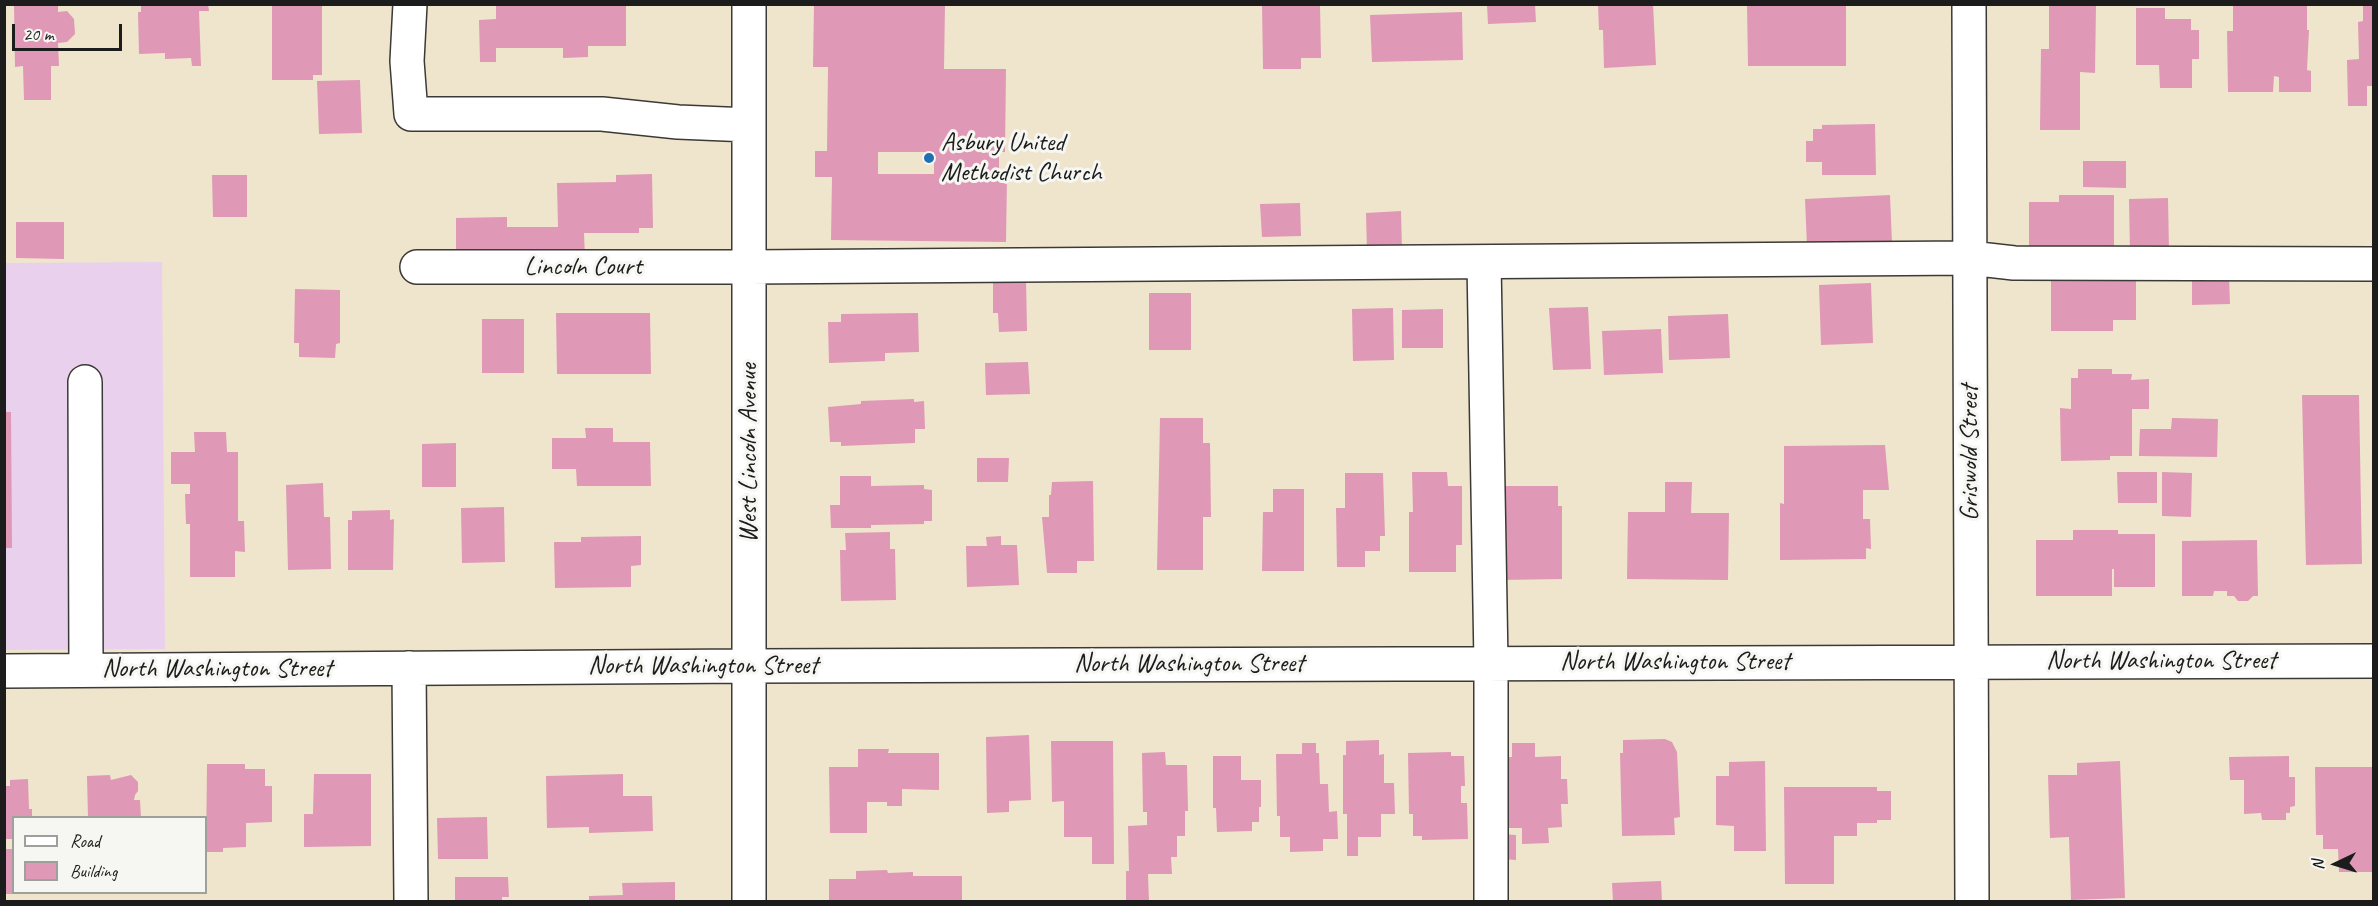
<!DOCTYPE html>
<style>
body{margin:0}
#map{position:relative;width:2378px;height:906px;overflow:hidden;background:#efe5cc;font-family:Caveat,sans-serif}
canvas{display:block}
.frame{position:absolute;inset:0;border:6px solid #1c1c1c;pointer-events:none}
.legend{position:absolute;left:12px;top:816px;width:195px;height:78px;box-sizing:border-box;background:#f6f6f2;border:2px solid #9f9f9c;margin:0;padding:8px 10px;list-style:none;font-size:18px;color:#1c1c1c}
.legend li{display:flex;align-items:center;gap:12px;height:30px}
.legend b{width:30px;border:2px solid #9f9f9c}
.north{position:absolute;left:2306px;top:834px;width:60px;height:60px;-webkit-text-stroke:4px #f6f6f2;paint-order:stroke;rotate:266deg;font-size:16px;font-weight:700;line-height:24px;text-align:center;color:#1c1c1c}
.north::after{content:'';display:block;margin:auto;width:21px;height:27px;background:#1c1c1c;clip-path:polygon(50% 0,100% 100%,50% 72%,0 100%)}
.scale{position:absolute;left:12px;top:24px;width:110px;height:27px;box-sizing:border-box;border:3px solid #1c1c1c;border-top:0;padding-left:8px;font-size:18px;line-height:21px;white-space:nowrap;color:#1c1c1c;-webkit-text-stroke:4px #f6f6f2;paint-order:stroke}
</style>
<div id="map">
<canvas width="2378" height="906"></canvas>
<div class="frame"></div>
<ul class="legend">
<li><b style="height:8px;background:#fff"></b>Road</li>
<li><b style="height:16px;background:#df98b6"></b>Building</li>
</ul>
<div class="north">N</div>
<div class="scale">20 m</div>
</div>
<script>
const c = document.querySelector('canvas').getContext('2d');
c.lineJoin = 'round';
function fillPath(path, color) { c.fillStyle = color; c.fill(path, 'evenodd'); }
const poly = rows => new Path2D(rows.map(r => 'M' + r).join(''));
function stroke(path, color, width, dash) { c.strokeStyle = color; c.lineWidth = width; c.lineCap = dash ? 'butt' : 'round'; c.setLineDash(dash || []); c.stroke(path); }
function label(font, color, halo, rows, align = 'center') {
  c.font = font + ' Caveat,sans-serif'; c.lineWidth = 6; c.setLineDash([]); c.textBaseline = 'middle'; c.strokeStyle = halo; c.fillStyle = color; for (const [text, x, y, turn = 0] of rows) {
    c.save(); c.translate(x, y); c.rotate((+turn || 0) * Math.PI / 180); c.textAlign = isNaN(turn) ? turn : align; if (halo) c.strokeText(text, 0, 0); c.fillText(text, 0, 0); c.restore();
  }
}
const built = poly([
 [162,262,165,649,5,650,4,263]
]);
const building = poly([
 [14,4,58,4,58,12,67,11,74,19,75,34,67,42,58,43,59,66,51,66,51,100,24,100,23,66,15,67],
 [141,4,208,4,209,11,199,11,201,66,192,66,191,58,165,59,165,53,139,54,138,12,141,12],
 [272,4,322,4,322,75,313,75,313,80,272,80],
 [496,4,626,4,626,46,588,46,588,57,563,58,563,48,496,48,496,62,480,62,479,20,496,19],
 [814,4,945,4,944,69,1006,69,1005,152,999,152,999,175,1007,176,1006,242,831,240,832,177,815,177,815,151,827,151,828,67,813,67],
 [878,152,934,152,934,174,878,174],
 [1262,4,1320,4,1321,58,1301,58,1301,69,1263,69],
 [1487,4,1535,4,1536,22,1488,24],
 [1598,4,1653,4,1656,65,1604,68,1603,30,1599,30],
 [1747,4,1846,4,1846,66,1748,66],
 [2049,4,2096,4,2095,73,2080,72,2080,130,2040,130,2041,49,2049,49],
 [2233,4,2307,4,2307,30,2309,30,2307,70,2311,71,2311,92,2279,92,2279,77,2274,76,2273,92,2228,92,2227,31,2233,31],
 [2363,4,2374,4,2374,86,2367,86,2367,106,2348,106,2347,60,2359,59,2358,22,2363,21],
 [2136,8,2165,8,2165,19,2191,19,2191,30,2199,30,2199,59,2192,59,2192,88,2160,88,2159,65,2136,65],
 [1462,12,1463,60,1372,62,1370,15],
 [360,80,362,133,319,134,317,81],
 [1875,124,1876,175,1822,175,1822,162,1806,162,1806,141,1813,141,1813,129,1822,129,1822,125],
 [2083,161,2126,161,2126,188,2083,187],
 [652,174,653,228,639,228,639,233,584,233,585,258,456,260,456,218,507,217,507,227,558,227,557,183,616,182,616,175],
 [212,175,247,175,247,217,213,217],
 [1890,195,1892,243,1807,247,1805,199],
 [2059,195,2114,195,2114,246,2093,246,2094,250,2029,250,2029,202,2059,202],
 [2168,198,2169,251,2130,252,2129,199],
 [1300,203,1301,236,1262,237,1260,204],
 [1401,211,1402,251,1367,252,1366,213],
 [16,222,64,222,64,259,16,258],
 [2051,275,2136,278,2136,320,2113,320,2113,331,2051,331],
 [2229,276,2230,304,2192,305,2192,277],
 [1026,279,1027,331,999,332,998,313,993,313,993,280],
 [1871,283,1873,343,1821,345,1819,285],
 [295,289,340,290,340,343,336,344,335,358,299,357,299,343,294,343],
 [1149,293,1191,293,1191,350,1149,350],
 [1588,307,1591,369,1553,370,1549,308],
 [1393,308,1394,360,1353,361,1352,309],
 [1443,309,1443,348,1402,348,1402,310],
 [556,313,650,313,651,374,557,374],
 [918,313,919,352,885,353,885,361,829,363,828,322,841,322,841,314],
 [1728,314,1730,358,1669,360,1668,316],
 [482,319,524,319,524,373,482,373],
 [1661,329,1663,373,1604,375,1602,331],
 [1028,362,1030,394,986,395,985,363],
 [2078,369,2112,369,2112,374,2132,374,2131,380,2149,379,2149,409,2132,409,2132,456,2110,456,2110,460,2061,461,2060,408,2071,409,2071,378,2078,378],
 [2302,395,2359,395,2362,564,2306,565],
 [914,399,914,402,924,401,925,429,915,429,915,443,841,446,841,442,830,442,828,407,861,404,861,401],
 [4,412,11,412,12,548,4,548],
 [1160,418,1203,418,1203,443,1210,443,1211,517,1203,517,1203,570,1157,570],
 [2172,418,2218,419,2217,457,2139,456,2140,429,2171,429],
 [585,428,613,428,613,442,650,442,651,486,577,486,576,469,552,469,552,438,586,438],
 [194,432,226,432,227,452,238,452,238,521,244,521,245,552,235,551,235,577,190,577,190,524,186,524,185,494,190,494,190,484,171,484,171,452,195,452],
 [456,443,456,487,422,487,422,444],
 [1885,445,1889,490,1863,490,1863,519,1870,519,1871,549,1866,548,1866,559,1780,560,1780,503,1784,504,1784,446],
 [977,458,1009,458,1008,482,977,482],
 [1412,472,1447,472,1448,486,1462,486,1462,545,1456,545,1456,572,1409,572,1409,512,1413,512],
 [2117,472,2157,472,2157,503,2118,503],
 [2162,472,2192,473,2191,517,2162,516],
 [1345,473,1383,473,1385,536,1380,536,1380,551,1365,551,1365,567,1337,567,1336,508,1345,508],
 [840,476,871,476,871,486,924,485,924,489,932,490,932,521,924,521,924,524,871,525,871,528,831,528,830,505,840,505],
 [1093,481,1094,561,1077,561,1077,573,1047,573,1042,517,1049,517,1049,495,1051,495,1052,482],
 [1665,482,1692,482,1691,513,1729,513,1728,580,1627,579,1628,512,1665,512],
 [323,483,324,517,330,517,331,569,288,570,286,485],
 [1504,486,1558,486,1558,506,1562,506,1562,579,1500,580],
 [1273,489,1304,489,1304,571,1262,571,1263,512,1273,512],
 [504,507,505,562,462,563,461,508],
 [390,510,390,520,394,519,393,570,348,570,348,520,352,520,352,511],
 [2073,530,2118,530,2118,534,2155,534,2155,587,2114,587,2114,569,2112,569,2112,596,2036,596,2036,540,2073,540],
 [890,532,890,549,895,549,896,600,841,601,840,550,846,550,845,533],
 [641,536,641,565,631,566,631,587,555,588,554,542,581,542,581,537],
 [1001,536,1001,545,1017,545,1019,585,967,587,966,546,987,546,986,537],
 [2257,540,2258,596,2253,596,2248,601,2238,601,2234,596,2227,596,2227,591,2214,591,2213,596,2182,596,2182,541],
 [1029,735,1031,800,1009,801,1009,812,987,813,986,737],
 [1665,739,1672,742,1677,752,1680,817,1674,818,1675,835,1622,836,1620,753,1623,753,1623,740],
 [1379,740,1379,755,1384,754,1384,783,1394,783,1395,814,1381,814,1381,837,1358,837,1358,856,1347,856,1347,814,1343,814,1343,755,1346,755,1346,741],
 [1051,741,1113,741,1114,864,1092,864,1092,837,1064,837,1064,801,1052,802],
 [1302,743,1316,743,1316,753,1319,753,1320,784,1328,784,1329,812,1337,811,1338,839,1323,839,1323,851,1290,852,1290,837,1280,837,1280,816,1277,816,1276,754,1302,754],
 [1512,743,1535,743,1535,757,1561,756,1561,779,1567,779,1568,804,1561,804,1562,827,1548,828,1549,843,1522,844,1522,828,1509,828,1509,757,1512,757],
 [858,749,889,749,888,753,939,753,939,790,902,789,902,806,887,806,887,802,867,802,867,833,830,833,829,767,858,767],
 [1165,752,1166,765,1187,765,1188,811,1185,811,1185,836,1177,836,1177,857,1171,857,1172,874,1148,874,1149,902,1126,902,1126,871,1129,871,1128,826,1147,825,1147,812,1143,812,1142,753],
 [1451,752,1451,756,1464,756,1465,786,1461,786,1461,803,1467,803,1468,839,1422,840,1422,836,1413,836,1413,814,1409,814,1408,753],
 [1213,756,1241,756,1241,780,1261,780,1261,807,1259,807,1259,822,1252,822,1252,831,1217,832,1216,808,1213,808],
 [2289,756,2289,777,2295,777,2295,806,2290,807,2290,813,2286,813,2286,820,2262,820,2261,813,2244,814,2244,780,2230,780,2229,757],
 [1765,761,1766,851,1734,851,1734,826,1716,825,1716,776,1729,776,1729,762],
 [2120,761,2125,898,2071,900,2069,837,2050,838,2048,775,2077,775,2077,763],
 [207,764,245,764,245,769,265,769,265,786,272,786,272,822,246,823,246,847,223,848,223,852,206,852],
 [2315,767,2374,767,2374,872,2339,872,2338,849,2323,849,2323,835,2316,835],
 [314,774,371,774,371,846,304,847,304,814,313,814],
 [623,774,623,796,652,796,653,831,589,833,589,827,547,828,546,776],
 [110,775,111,780,131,775,138,782,138,791,135,795,134,800,140,800,141,818,88,818,87,776],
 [28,779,29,809,32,809,32,818,14,818,14,839,4,839,4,786,10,786,10,780],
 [1784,787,1877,787,1877,791,1891,791,1891,820,1877,820,1877,823,1857,823,1857,836,1834,836,1834,884,1785,884],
 [487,817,488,859,438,859,437,818],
 [1501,834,1516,835,1516,860,1502,859],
 [4,849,14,849,14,894,4,894],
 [887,870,888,873,913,872,913,876,962,876,962,902,829,902,829,879,856,879,856,871],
 [455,877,508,877,509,897,502,897,502,902,455,902],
 [1661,881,1662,902,1613,902,1612,883],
 [675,882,675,902,589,902,589,896,623,895,622,883]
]);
const minor = poly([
 [410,4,407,61,411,114,602,114,678,122,749,125],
 [749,4,749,902],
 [1969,4,1972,902],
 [1484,262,1491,663,1491,902],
 [417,267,749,267,1970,258,2014,263,2374,264],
 [85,382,86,670],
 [409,668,411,902],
 [4,671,749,666,2374,661]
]);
const markers = [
 [929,158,6,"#1f6fb2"]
];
const poiNames = [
 ["Asbury United",941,143],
 ["Methodist Church",941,173]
];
const streetNames = [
 ["Lincoln Court",583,267],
 ["West Lincoln Avenue",749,453,-90],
 ["Griswold Street",1970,453,-90],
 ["North Washington Street",2161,661],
 ["North Washington Street",1675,662],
 ["North Washington Street",1189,664],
 ["North Washington Street",703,666],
 ["North Washington Street",217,669]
];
fillPath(built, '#e9d1ed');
fillPath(building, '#df98b6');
stroke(minor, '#3c3a36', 36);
stroke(minor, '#fff', 33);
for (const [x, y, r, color] of markers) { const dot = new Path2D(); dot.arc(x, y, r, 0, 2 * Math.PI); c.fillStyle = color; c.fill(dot); stroke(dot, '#f6f6f2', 2); }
label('26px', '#1c1c1c', '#f6f6f2', poiNames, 'left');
label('26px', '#1c1c1c', '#f6f6f2', streetNames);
</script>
